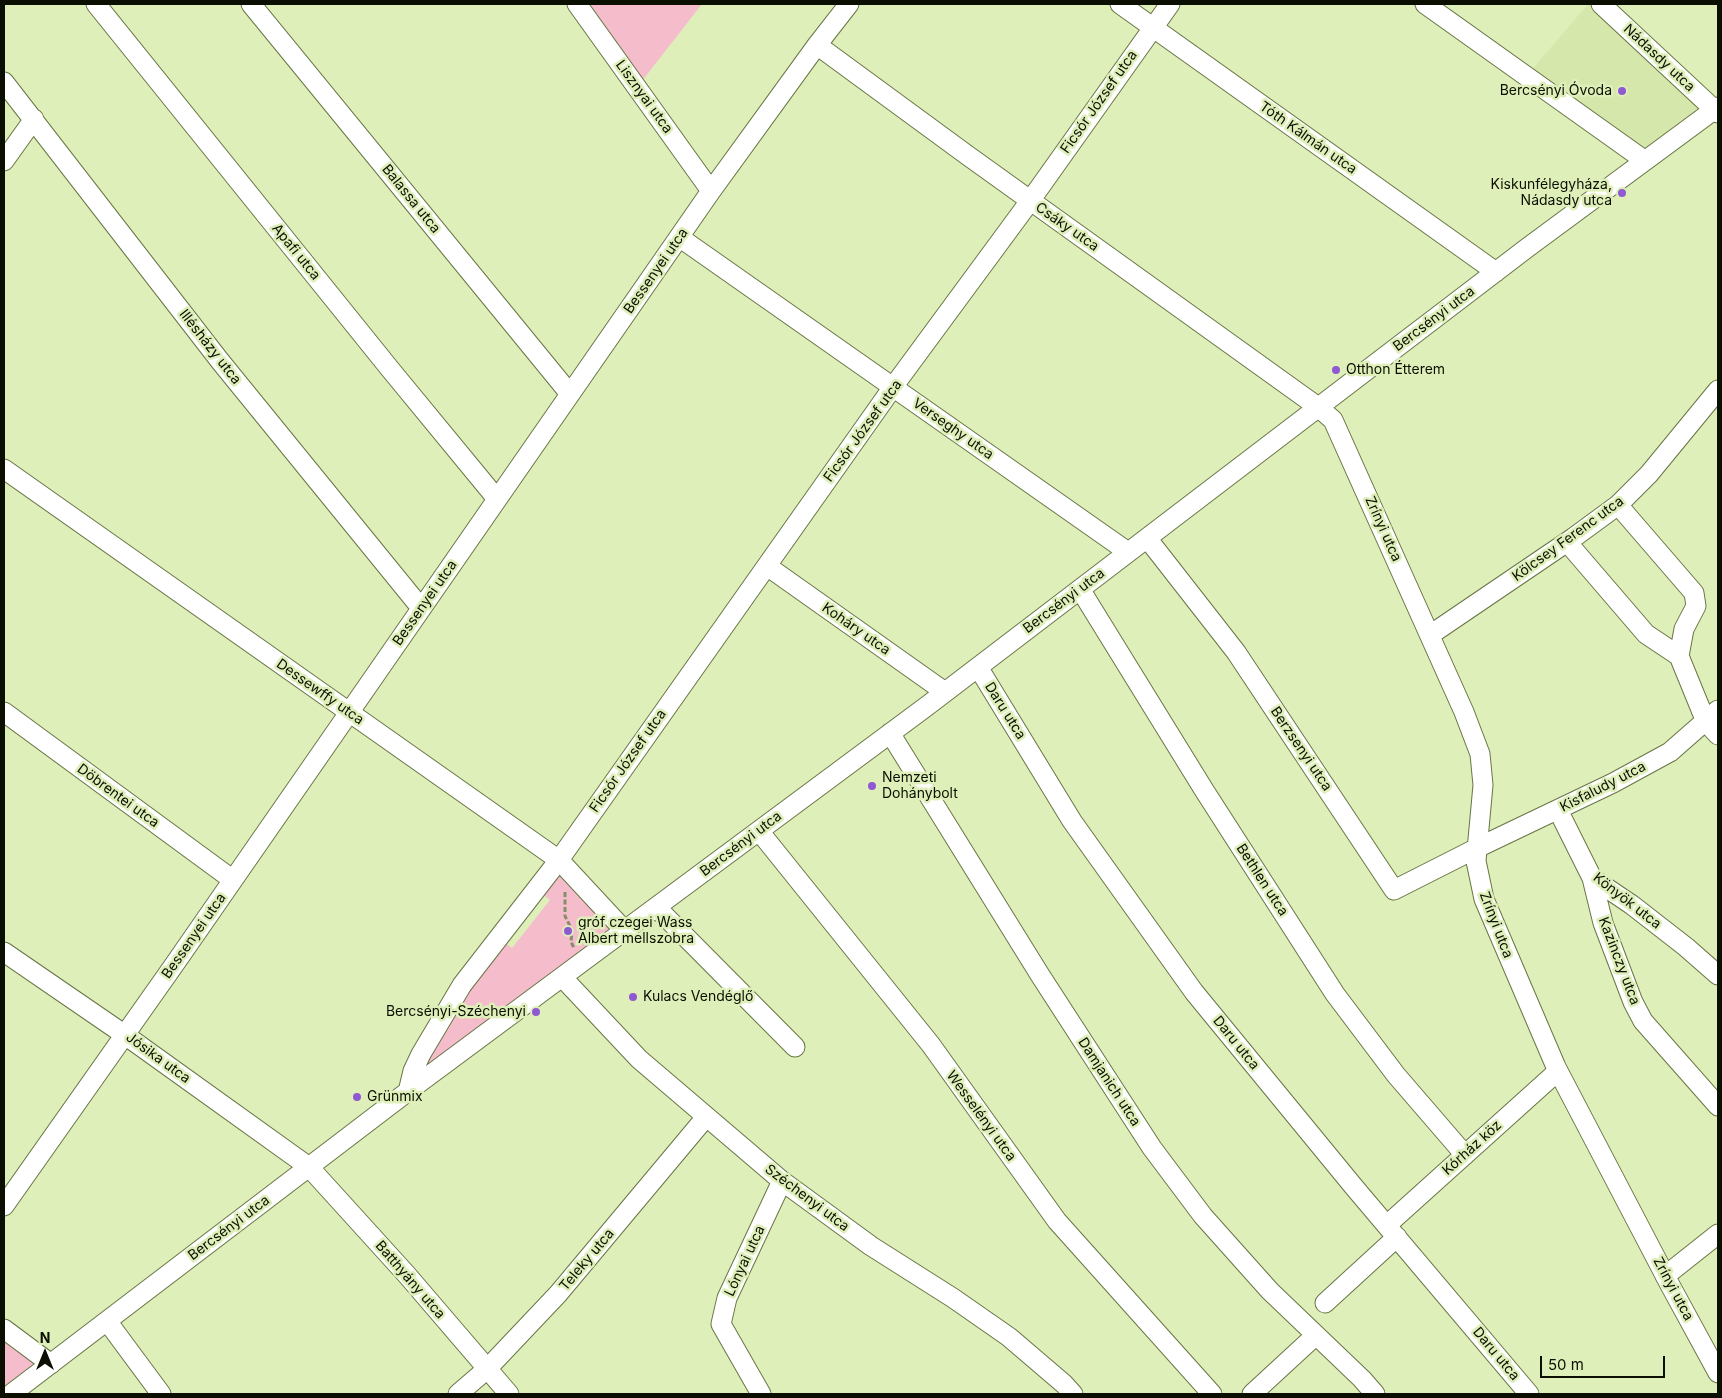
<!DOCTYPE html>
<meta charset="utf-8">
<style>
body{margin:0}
#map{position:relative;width:1722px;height:1398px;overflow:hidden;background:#dfefba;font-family:Inter,sans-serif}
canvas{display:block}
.frame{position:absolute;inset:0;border:5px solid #0b0f01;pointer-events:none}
.north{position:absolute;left:20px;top:1328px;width:50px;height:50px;-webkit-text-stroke:4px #dfefba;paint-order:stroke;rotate:0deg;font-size:14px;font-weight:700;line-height:20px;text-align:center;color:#0b0f01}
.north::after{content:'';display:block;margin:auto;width:18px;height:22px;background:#0b0f01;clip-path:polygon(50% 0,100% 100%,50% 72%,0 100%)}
.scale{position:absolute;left:1540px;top:1356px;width:125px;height:22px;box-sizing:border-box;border:2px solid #0b0f01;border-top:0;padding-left:6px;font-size:15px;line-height:18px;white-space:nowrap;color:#0b0f01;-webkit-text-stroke:4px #dfefba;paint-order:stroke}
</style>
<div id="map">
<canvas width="1722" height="1398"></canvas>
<div class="frame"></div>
<div class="north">N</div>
<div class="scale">50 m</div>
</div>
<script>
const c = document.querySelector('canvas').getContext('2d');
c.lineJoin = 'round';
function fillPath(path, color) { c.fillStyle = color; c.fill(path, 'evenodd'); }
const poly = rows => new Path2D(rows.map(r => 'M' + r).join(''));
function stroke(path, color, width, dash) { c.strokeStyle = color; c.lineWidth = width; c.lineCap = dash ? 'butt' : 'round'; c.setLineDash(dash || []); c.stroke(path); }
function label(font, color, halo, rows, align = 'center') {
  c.font = font + ' Inter,sans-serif'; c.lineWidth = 5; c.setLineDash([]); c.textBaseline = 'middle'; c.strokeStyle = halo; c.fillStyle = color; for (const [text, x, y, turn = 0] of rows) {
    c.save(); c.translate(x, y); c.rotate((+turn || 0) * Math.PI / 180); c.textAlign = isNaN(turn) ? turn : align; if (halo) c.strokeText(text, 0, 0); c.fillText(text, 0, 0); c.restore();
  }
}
const built = poly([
 [1588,4,1594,4,1710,109,1645,156,1529,73]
]);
const green = poly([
 [590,4,702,4,642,81],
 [559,860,624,930,408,1091,499,938,512,948,550,900,536,889],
 [4,1334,39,1360,4,1387]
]);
const path = poly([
 [565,892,565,916,572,930,571,942,574,948]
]);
const minor = poly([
 [96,4,390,369,497,499],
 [251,4,570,394],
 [577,4,711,191],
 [1120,4,1496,272],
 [1425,4,1644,160],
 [1601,4,1718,113],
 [817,45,967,155,1318,407,1333,420,1464,712,1480,754,1483,785,1476,861,1484,899,1556,1067,1670,1285,1718,1373],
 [4,82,220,361,421,608],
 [4,161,34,119],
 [679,237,1128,552],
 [4,469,559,860,624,930],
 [1618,505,1694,593,1696,606,1684,629,1679,656,1706,722,1718,735],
 [1147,538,1236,652,1394,890,1477,848,1613,783,1670,752,1718,710],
 [1567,542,1646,634,1679,656],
 [767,566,945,692],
 [1080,589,1204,790,1335,994,1396,1075,1465,1155],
 [1430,635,1573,538,1618,505,1649,474,1718,390],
 [978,667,1072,821,1194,992,1354,1187,1529,1394],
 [4,712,233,880],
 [890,733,1040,975,1152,1148,1203,1216,1270,1291,1362,1379,1375,1394],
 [1558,810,1592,878,1632,905,1686,947,1718,975],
 [759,831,931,1045,1057,1221,1212,1394],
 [1592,878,1603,923,1633,1002,1643,1021,1718,1106],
 [656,907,795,1047],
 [4,952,125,1035,309,1167,407,1275,509,1394],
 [562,977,639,1059,782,1181,871,1246,953,1298,1009,1337,1064,1384,1073,1394],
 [408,1092,413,1071,421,1054,462,985,559,860,893,387,1030,201,1170,4],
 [4,1206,174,965,711,191,817,45,849,4],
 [1387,1225,1558,1071],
 [1665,1276,1718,1234],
 [1325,1303,1397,1237],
 [107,1321,161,1394],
 [4,1329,51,1364],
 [11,1394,415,1086,927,706,1527,248,1718,107],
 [458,1394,487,1369,558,1294,706,1117],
 [761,1394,721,1324,727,1298,782,1181],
 [1252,1394,1316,1335]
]);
const markers = [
 [1622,91,5,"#8e59d2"],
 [1622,193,5,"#8e59d2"],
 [1336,370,5,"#8e59d2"],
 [872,786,5,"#8e59d2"],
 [568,931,5,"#8e59d2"],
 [633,997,5,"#8e59d2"],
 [536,1012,5,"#8e59d2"],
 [357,1097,5,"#8e59d2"]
];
const streetNames = [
 ["Nádasdy utca",1659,58,43],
 ["Lisznyai utca",644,97,54],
 ["Ficsór József utca",1099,102,-55],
 ["Tóth Kálmán utca",1308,138,35],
 ["Balassa utca",411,199,51],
 ["Csáky utca",1067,227,35],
 ["Apafi utca",296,252,51],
 ["Bessenyei utca",656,271,-55],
 ["Bercsényi utca",1434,319,-37],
 ["Illésházy utca",210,347,52],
 ["Verseghy utca",953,429,35],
 ["Ficsór József utca",863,431,-54],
 ["Zrínyi utca",1383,529,66],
 ["Kölcsey Ferenc utca",1568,539,-36],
 ["Bercsényi utca",1064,601,-37],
 ["Bessenyei utca",425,603,-55],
 ["Koháry utca",856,629,35],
 ["Dessewffy utca",320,692,35],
 ["Daru utca",1005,711,58],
 ["Berzsenyi utca",1301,749,56],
 ["Ficsór József utca",628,761,-55],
 ["Kisfaludy utca",1603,787,-27],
 ["Döbrentei utca",118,796,36],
 ["Bercsényi utca",741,844,-37],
 ["Bethlen utca",1262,880,57],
 ["Könyök utca",1627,901,38],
 ["Zrínyi utca",1496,925,69],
 ["Bessenyei utca",194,936,-55],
 ["Kazinczy utca",1619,961,69],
 ["Daru utca",1236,1043,51],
 ["Jósika utca",158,1058,36],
 ["Damjanich utca",1109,1082,57],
 ["Wesselényi utca",981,1116,54],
 ["Kórház köz",1472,1148,-42],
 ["Széchenyi utca",807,1198,37],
 ["Bercsényi utca",229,1228,-37],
 ["Teleky utca",587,1260,-50],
 ["Lónyai utca",745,1261,-65],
 ["Batthyány utca",410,1280,49],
 ["Zrínyi utca",1673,1289,62],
 ["Daru utca",1496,1354,50]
];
const poiNames = [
 ["Bercsényi Óvoda",1612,91,"right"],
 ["Kiskunfélegyháza,",1612,185,"right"],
 ["Nádasdy utca",1612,201,"right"],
 ["Otthon Étterem",1346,370],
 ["Nemzeti",882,778],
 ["Dohánybolt",882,794],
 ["gróf czegei Wass",578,923],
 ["Albert mellszobra",578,939],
 ["Kulacs Vendéglő",643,997],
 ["Bercsényi-Széchenyi",526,1012,"right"],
 ["Grünmix",367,1097]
];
fillPath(built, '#d5e7aa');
fillPath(green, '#f5bdcb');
stroke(minor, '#687545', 21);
stroke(path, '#838e6a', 3, [5, 2.5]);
stroke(minor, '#fff', 19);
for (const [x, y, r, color] of markers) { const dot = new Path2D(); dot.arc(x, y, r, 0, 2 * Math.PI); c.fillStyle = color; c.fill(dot); stroke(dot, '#dfefba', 2); }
label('14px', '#0b0f01', '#dfefba', streetNames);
label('14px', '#0b0f01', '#dfefba', poiNames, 'left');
</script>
